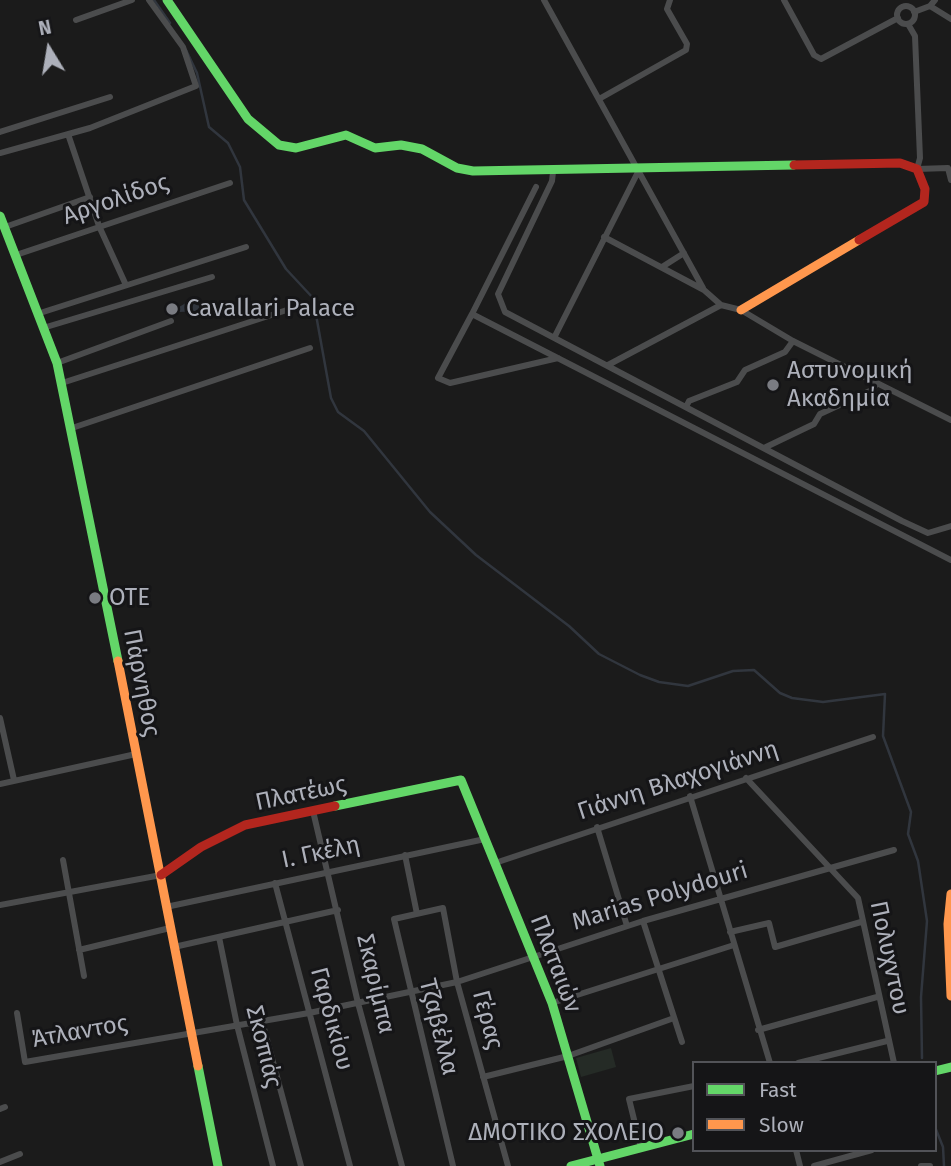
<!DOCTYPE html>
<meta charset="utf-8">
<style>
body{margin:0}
#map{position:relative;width:951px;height:1166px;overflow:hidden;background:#1b1b1b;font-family:"Fira Sans",sans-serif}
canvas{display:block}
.legend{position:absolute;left:692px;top:1061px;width:245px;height:91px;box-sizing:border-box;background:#151517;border:2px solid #525358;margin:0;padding:9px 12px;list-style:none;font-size:21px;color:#adb0ba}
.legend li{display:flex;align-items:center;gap:14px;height:35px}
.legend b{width:35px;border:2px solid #525358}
.north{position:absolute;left:14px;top:14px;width:70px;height:70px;-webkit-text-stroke:5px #151517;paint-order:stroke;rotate:349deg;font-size:19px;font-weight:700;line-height:28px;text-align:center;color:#adb0ba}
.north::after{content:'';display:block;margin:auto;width:24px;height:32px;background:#adb0ba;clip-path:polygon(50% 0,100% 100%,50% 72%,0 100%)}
</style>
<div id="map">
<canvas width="951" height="1166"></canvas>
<ul class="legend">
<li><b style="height:9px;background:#63d668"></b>Fast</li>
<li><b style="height:9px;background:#ff974d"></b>Slow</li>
</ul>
<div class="north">N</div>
</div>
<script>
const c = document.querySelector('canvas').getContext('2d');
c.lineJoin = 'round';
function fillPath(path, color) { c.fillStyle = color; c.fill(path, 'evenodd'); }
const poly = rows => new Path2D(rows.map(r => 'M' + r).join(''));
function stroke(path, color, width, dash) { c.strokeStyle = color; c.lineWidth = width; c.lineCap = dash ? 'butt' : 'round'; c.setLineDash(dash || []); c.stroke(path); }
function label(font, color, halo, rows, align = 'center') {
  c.font = font + ' "Fira Sans",sans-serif'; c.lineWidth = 6; c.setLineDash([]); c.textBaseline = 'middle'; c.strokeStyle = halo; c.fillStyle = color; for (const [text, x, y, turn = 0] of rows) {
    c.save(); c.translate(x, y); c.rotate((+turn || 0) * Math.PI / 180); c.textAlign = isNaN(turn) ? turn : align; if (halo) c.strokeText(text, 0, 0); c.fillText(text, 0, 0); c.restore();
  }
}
const green = poly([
 [611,1048,616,1067,581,1077,576,1058]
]);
const water = poly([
 [191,300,201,303,199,311,179,312,179,307]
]);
const stream = poly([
 [154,0,170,23],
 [186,50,197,73,209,127,228,143,240,167,244,200,286,269,313,298,331,398,338,412,364,431,430,512,476,555,569,626,599,654,640,675,659,682,688,686,733,671,754,670,780,693,792,698,823,702,885,694,883,736,911,812,908,834,918,861,927,921,921,997,922,1058],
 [935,1127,943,1147,944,1166]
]);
const street = poly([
 [544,0,703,288],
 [784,0,814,55,821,59,898,18],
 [930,6,951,19],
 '897 15a9 9 0 1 1 18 0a9 9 0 1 1-18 0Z',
 [914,12,930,6,935,0],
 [76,20,132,0],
 [908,24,915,36,920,158,917,169,948,168,951,180],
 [599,99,686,50,687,44,667,9,670,0],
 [0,132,110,97],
 [68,134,99,226,125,283],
 [0,153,90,128,196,86,183,47,149,0],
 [553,172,552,181,498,294,505,312,902,521,928,533,951,526],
 [536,187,472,314,951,560],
 [5,227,90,197],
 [604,237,704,290,721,305,741,310,793,341,951,420],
 [16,255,230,183],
 [662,267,684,253],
 [37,314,246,247],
 [472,314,438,378,450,383,558,358],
 [43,328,212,277],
 [555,336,639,170],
 [57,363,171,321],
 [608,365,721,305],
 [62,383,293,308],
 [687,405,689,401,737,382,745,370,785,352,793,341],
 [72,428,310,348],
 [766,447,814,424,820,414,872,390,877,383],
 [0,718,14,780],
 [746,778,858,898,894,1063],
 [0,784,136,754],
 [690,796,770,1063],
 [313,811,358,1003,402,1166],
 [597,827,627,926],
 [405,855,417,914],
 [63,860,84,976],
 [495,863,873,737],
 [275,883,350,1166],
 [0,905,161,875],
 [166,907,485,839],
 [643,921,682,1042],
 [730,932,769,923,775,947,861,922],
 [219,937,237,1025,273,1166],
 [174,947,338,910],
 [79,950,170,928],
 [552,1003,734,945],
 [17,1013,25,1062,309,1013,457,982,643,921,894,850],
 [262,1021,301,1166],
 [758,1030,877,997],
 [798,1063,887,1041],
 [483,1077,568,1056,674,1018],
 [0,1109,5,1107],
 [641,1148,629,1099,694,1086],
 [796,1150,800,1166],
 [0,1162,20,1154],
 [453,1166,394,919,443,908,457,982,508,1166],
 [814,1166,872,1150],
 [921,1166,930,1166]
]);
const fast = poly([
 [167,0,248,119,279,145,296,148,346,135,375,148,401,145,422,149,457,168,473,171,794,165],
 [0,216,57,363,118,661],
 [335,806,461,780,552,1003,600,1166],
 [198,1066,218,1166],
 [935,1071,951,1067],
 [571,1166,694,1134]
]);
const slow = poly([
 [741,310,859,240],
 [118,661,198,1066],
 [951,894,948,924,951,996]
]);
const jam = poly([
 [794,165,900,163,917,169,925,189,924,202,859,240],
 [161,875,201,847,245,825,335,806]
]);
const markers = [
 [172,309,7,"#7a7c82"],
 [773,385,7,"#7a7c82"],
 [95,598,7,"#7a7c82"],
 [678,1133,7,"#7a7c82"]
];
const streetNames = [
 ["Αργολίδος",116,200,-19],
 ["Πάρνηθος",141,683,79],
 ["Γιάννη Βλαχογιάννη",678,781,-18],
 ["Πλατέως",301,794,-12],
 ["Ι. Γκέλη",321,853,-12],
 ["Marias Polydouri",660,897,-17],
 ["Πολυχντου",889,958,78],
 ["Πλαταιών",555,964,69],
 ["Σκαρίμπα",375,984,77],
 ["Γαρδικίου",331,1019,75],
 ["Γέρας",487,1020,75],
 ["Τζαβέλλα",438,1027,76],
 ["Άτλαντος",80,1032,-10],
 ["Σκοπιάς",263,1047,76]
];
const poiNames = [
 ["Cavallari Palace",186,309],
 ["Αστυνομική",787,371],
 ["Ακαδημία",787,399],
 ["ΟΤΕ",109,598],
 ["ΔΜΟΤΙΚΟ ΣΧΟΛΕΙΟ",664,1133,"right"]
];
fillPath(green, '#252b26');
fillPath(water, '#31363e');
stroke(stream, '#31363e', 2.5);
stroke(street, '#4b4c4d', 6);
stroke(fast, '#63d668', 9);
stroke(slow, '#ff974d', 9);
stroke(jam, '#b3261e', 9);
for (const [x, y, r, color] of markers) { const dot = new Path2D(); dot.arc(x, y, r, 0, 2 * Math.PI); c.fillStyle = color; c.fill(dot); stroke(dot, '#151517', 2.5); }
label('24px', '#adb0ba', '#151517', streetNames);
label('24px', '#adb0ba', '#151517', poiNames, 'left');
</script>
